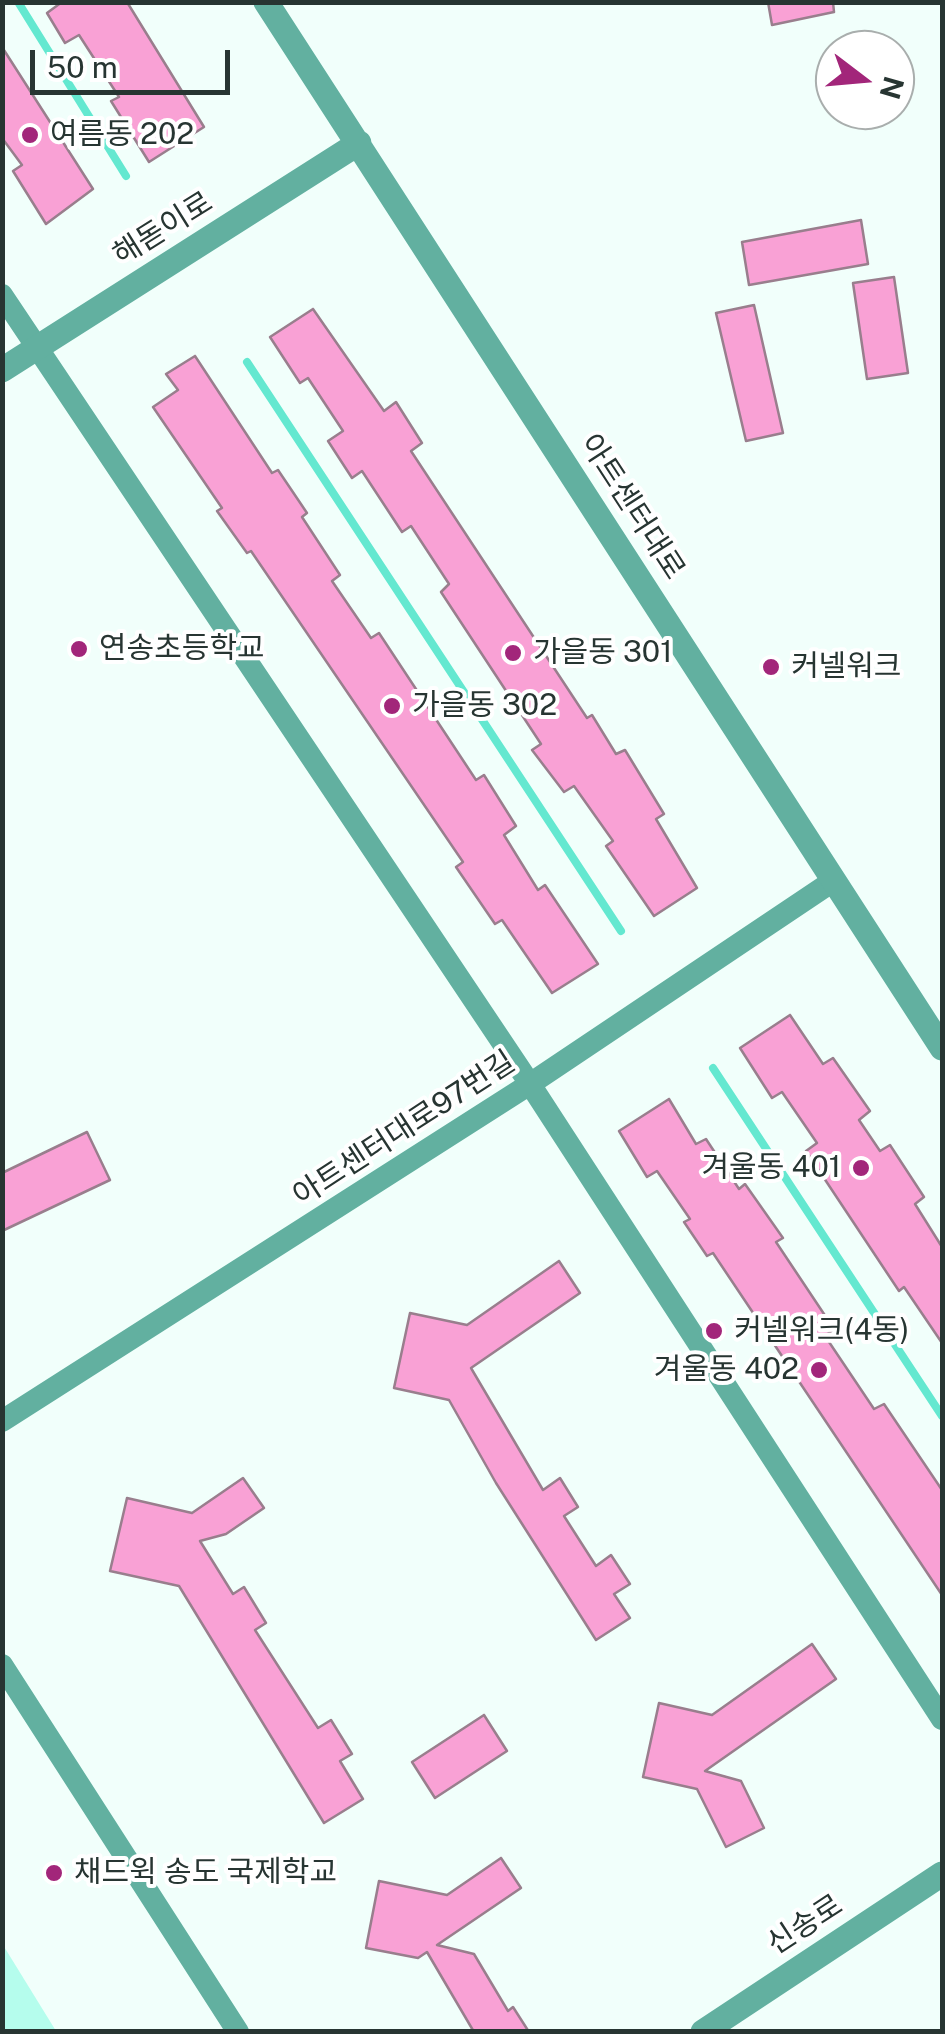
<!DOCTYPE html>
<meta charset="utf-8">
<style>
body{margin:0}
#map{position:relative;width:945px;height:2034px;overflow:hidden;background:#f1fffb;font-family:"Public Sans",sans-serif}
canvas{display:block}
.frame{position:absolute;inset:0;border:5px solid #273532;pointer-events:none}
.north{position:absolute;left:815px;top:30px;width:100px;height:100px;box-sizing:border-box;background:#fff;border:2px solid #a9aead;border-radius:50%;rotate:106deg;font-size:28px;font-weight:700;line-height:40px;text-align:center;color:#273532}
.north::after{content:'';display:block;margin:auto;width:35px;height:45px;background:#a2267a;clip-path:polygon(50% 0,100% 100%,50% 72%,0 100%)}
.scale{position:absolute;left:30px;top:50px;width:200px;height:45px;box-sizing:border-box;border:5px solid #273532;border-top:0;padding-left:12px;font-size:30px;line-height:35px;white-space:nowrap;color:#273532;-webkit-text-stroke:8px #fff;paint-order:stroke}
</style>
<div id="map">
<canvas width="945" height="2034"></canvas>
<div class="frame"></div>
<div class="north">N</div>
<div class="scale">50 m</div>
</div>
<script>
const c = document.querySelector('canvas').getContext('2d');
c.lineJoin = 'round';
function fillPath(path, color) { c.fillStyle = color; c.fill(path, 'evenodd'); }
const poly = rows => new Path2D(rows.map(r => 'M' + r).join(''));
function stroke(path, color, width, dash) { c.strokeStyle = color; c.lineWidth = width; c.lineCap = dash ? 'butt' : 'round'; c.setLineDash(dash || []); c.stroke(path); }
function label(font, color, halo, rows, align = 'center') {
  c.font = font + ' "Public Sans","Noto Sans KR",sans-serif'; c.lineWidth = 8; c.setLineDash([]); c.textBaseline = 'middle'; c.strokeStyle = halo; c.fillStyle = color; for (const [text, x, y, turn = 0] of rows) {
    c.save(); c.translate(x, y); c.rotate((+turn || 0) * Math.PI / 180); c.textAlign = isNaN(turn) ? turn : align; if (halo) c.strokeText(text, 0, 0); c.fillText(text, 0, 0); c.restore();
  }
}
const green = poly([
 [2,1945,3,1945,56,2031,3,2031]
]);
const stream = poly([
 [18,2,126,176],
 [247,362,621,931],
 [713,1068,942,1416]
]);
const building = poly([
 [62,2,127,2,204,127,149,162,111,101,119,97,79,35,65,43,47,13,62,2],
 [768,2,833,2,834,12,772,25,768,2],
 [2,47,93,189,46,224,13,171,22,165,2,138,2,47],
 [861,220,868,264,749,285,742,242,861,220],
 [894,277,908,373,867,379,853,283,894,277],
 [754,305,783,433,746,441,716,313,754,305],
 [313,309,384,411,396,402,422,443,411,451,587,718,592,715,616,754,625,750,664,814,656,819,697,888,654,916,606,846,613,841,574,786,564,792,532,750,541,744,441,592,449,584,411,526,402,532,362,471,352,478,328,441,343,431,308,378,300,383,270,337,313,309],
 [195,356,272,473,278,470,307,513,302,517,340,575,332,581,371,638,379,633,476,780,484,775,516,826,504,835,538,890,545,885,598,964,552,993,502,920,495,924,456,867,463,862,251,551,247,553,217,511,222,508,153,407,178,390,166,374,195,356],
 [790,1015,823,1064,833,1058,870,1111,859,1120,880,1151,890,1145,924,1197,915,1204,942,1247,942,1343,904,1287,899,1291,806,1151,817,1143,782,1092,772,1098,740,1048,790,1015],
 [669,1099,696,1144,706,1139,739,1189,745,1184,783,1238,776,1242,834,1329,825,1336,874,1409,884,1404,942,1490,942,1595,713,1253,707,1256,684,1222,690,1219,657,1171,647,1177,619,1131,669,1099],
 [87,1132,110,1180,2,1231,2,1173,87,1132],
 [559,1261,580,1293,471,1368,543,1490,560,1478,578,1507,564,1516,596,1566,611,1555,630,1584,614,1594,630,1618,596,1640,496,1483,449,1400,394,1388,410,1313,467,1325,559,1261],
 [243,1478,264,1508,226,1534,200,1541,233,1594,244,1587,266,1623,255,1630,318,1728,331,1720,352,1754,340,1761,363,1799,324,1823,179,1586,110,1571,127,1498,192,1513,243,1478],
 [812,1644,836,1679,705,1771,741,1781,764,1828,726,1847,697,1789,643,1777,659,1703,712,1715,812,1644],
 [484,1715,507,1751,435,1798,412,1762,484,1715],
 [501,1858,521,1888,437,1945,474,1954,508,2011,513,2007,529,2032,474,2032,427,1952,418,1958,366,1948,379,1881,447,1895,501,1858]
]);
const minor = poly([
 [2,295,530,1084,942,1719],
 [2,1421,530,1084,833,881],
 [2,1665,238,2032]
]);
const tertiary = poly([
 [266,2,942,1048],
 [2,370,359,143],
 [703,2032,942,1874]
]);
const markers = [
 [30,135,10,"#a2267a"],
 [79,649,10,"#a2267a"],
 [513,653,10,"#a2267a"],
 [771,667,10,"#a2267a"],
 [392,706,10,"#a2267a"],
 [861,1168,10,"#a2267a"],
 [714,1331,10,"#a2267a"],
 [819,1370,10,"#a2267a"],
 [54,1873,10,"#a2267a"]
];
const poiNames = [
 ["여름동 202",50,135],
 ["연송초등학교",99,649],
 ["가을동 301",533,653],
 ["커넬워크",791,667],
 ["가을동 302",412,706],
 ["겨울동 401",841,1168,"right"],
 ["커넬워크(4동)",734,1331],
 ["겨울동 402",799,1370,"right"],
 ["채드윅 송도 국제학교",74,1873]
];
const streetNames = [
 ["해돋이로",163,229,-32],
 ["아트센터대로",632,507,57],
 ["아트센터대로97번길",404,1129,-33],
 ["신송로",805,1925,-33]
];
fillPath(green, '#b5fded');
stroke(stream, '#64e8d0', 8);
fillPath(building, '#f9a1d5');
stroke(building, '#997e8d', 2.5);
stroke(minor, '#62b0a0', 22);
stroke(tertiary, '#62b0a0', 25);
for (const [x, y, r, color] of markers) { const dot = new Path2D(); dot.arc(x, y, r, 0, 2 * Math.PI); c.fillStyle = color; c.fill(dot); stroke(dot, '#fff', 4); }
label('30px', '#273532', '#fff', poiNames, 'left');
label('30px', '#273532', '#fff', streetNames);
</script>
